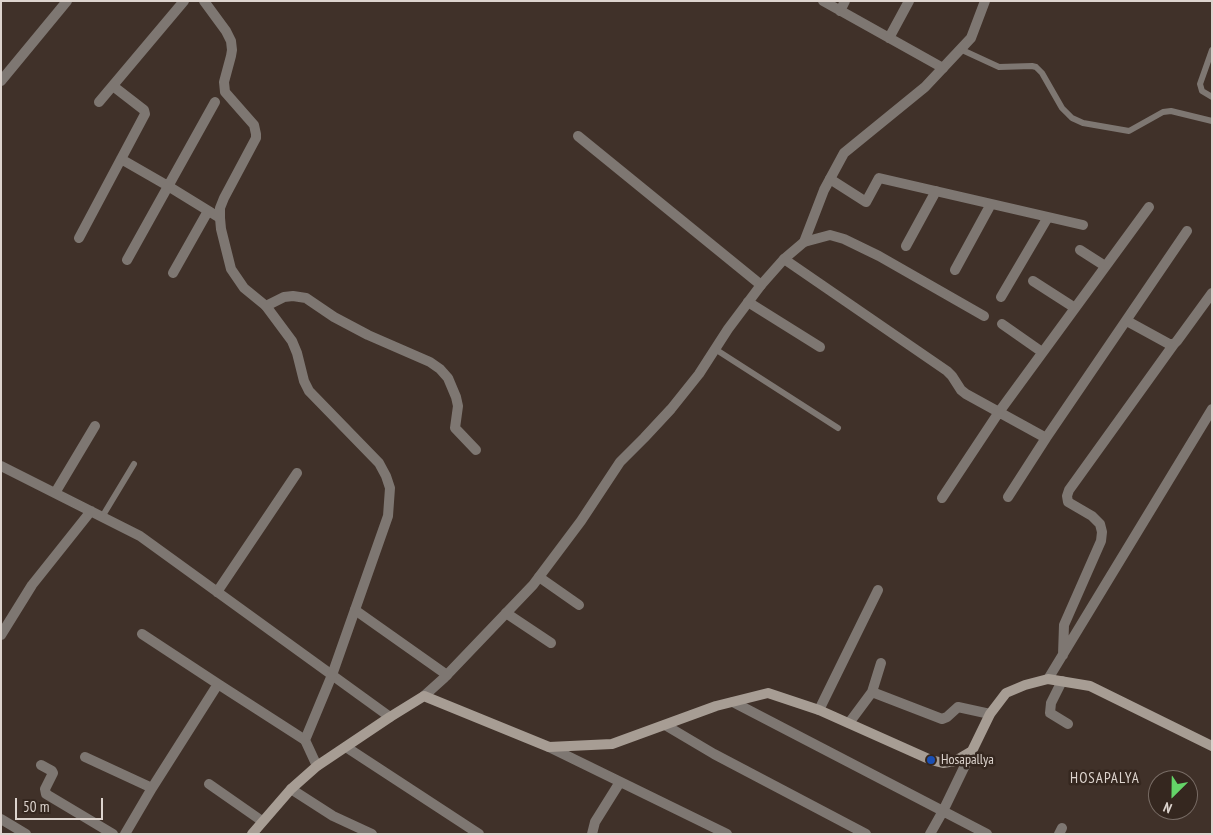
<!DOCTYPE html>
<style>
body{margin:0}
#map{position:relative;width:1213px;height:835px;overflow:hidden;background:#403129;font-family:"PT Sans Narrow",sans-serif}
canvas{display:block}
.frame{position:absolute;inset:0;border:2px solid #ddd4ce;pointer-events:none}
.north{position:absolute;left:1148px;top:770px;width:50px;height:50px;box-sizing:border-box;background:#35271f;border:1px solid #786c65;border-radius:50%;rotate:203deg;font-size:14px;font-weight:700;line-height:20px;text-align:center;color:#ddd4ce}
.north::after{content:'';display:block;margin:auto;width:18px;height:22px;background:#64d468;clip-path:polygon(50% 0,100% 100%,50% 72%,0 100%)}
.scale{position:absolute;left:15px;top:798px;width:88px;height:22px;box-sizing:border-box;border:2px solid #ddd4ce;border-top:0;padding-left:6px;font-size:15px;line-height:18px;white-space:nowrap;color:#ddd4ce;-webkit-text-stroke:4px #35271f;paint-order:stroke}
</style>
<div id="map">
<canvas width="1213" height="835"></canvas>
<div class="frame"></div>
<div class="north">N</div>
<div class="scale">50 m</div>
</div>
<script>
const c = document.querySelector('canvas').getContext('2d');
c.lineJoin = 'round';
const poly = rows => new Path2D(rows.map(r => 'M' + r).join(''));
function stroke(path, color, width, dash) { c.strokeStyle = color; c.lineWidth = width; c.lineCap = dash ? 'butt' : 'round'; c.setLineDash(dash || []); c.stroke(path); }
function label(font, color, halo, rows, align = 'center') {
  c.font = font + ' "PT Sans Narrow",sans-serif'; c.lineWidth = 5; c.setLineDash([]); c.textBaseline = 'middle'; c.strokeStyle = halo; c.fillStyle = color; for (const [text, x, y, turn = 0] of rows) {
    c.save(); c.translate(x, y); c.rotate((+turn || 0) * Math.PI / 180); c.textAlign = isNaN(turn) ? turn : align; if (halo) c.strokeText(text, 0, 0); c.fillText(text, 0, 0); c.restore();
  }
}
const service = poly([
 [960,49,999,67,1032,66,1036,67,1042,73,1062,108,1072,118,1083,123,1129,131,1163,112,1171,111,1212,121],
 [1212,50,1200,84,1202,91,1212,97],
 [715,349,838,428],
 [102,517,134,464]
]);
const minor = poly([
 [823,1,943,68],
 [840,11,845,1],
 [889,38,909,1],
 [1,81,67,1],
 [99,102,184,1],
 [578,136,761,285],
 [121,159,168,186,220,218],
 [830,179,866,202,879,178,1083,225],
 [79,238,145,114,144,110,113,86],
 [804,242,830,235,844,239,879,256,984,316],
 [906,246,936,191],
 [1080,250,1105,266],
 [784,259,947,371,952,376,961,390,966,394,1046,438],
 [127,260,215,102],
 [955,270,991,204],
 [173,273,208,211],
 [1033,281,1075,308],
 [1001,297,1048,217],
 [748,302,820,347],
 [266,306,284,297,293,296,306,298,334,317,368,335,430,362,440,369,448,378,456,397,458,406,455,428,476,450],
 [1127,321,1169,344,1174,344,1177,341,1212,293],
 [1002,324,1042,352],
 [1,466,140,536,390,717],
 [55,493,95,426],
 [1008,497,1046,438,1187,231],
 [942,498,999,412,1149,207],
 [539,577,579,605],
 [217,592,297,473],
 [355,610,447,675],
 [506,613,551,643],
 [142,634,218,684,305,740],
 [1,635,32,585,91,511],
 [1063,655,1064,625,1101,541,1102,532,1100,524,1092,516,1068,502,1067,496,1069,490,1174,344],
 [1048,679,1212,409],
 [1062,681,1051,703,1050,713,1068,724],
 [872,692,881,663],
 [733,702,987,834],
 [819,710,878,590],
 [849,723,872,692,942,719,947,717,958,707,990,714],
 [665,725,714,754,866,834],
 [346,747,479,834],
 [549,747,727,834],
 [85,757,152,788],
 [41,765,52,771,53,773,45,789,46,794,113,834],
 [209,784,262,821],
 [291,789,333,816,372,834],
 [1,819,26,834],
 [125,834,152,788,218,684],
 [592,834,595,822,620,782],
 [930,834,943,811,972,751],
 [1059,834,1062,828]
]);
const tertiary = poly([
 [204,1,226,31,231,41,232,50,231,56,224,82,225,92,254,125,256,134,256,138,224,198,220,208,220,218,221,229,231,269,244,288,266,306,292,341,297,353,304,381,309,391,379,463,386,476,390,488,388,516,332,675,305,740,317,766],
 [424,696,444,678,533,585,581,521,620,462,644,438,671,409,699,374,728,329,761,285,784,259,804,242,824,190,844,153,925,87,971,38,985,1]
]);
const secondary = poly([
 [252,834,291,789,317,766,390,717,424,696,549,747,612,744,716,706,768,693,819,710,931,760,943,763,955,761,972,751,990,714,1006,693,1025,685,1048,679,1090,686,1212,746]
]);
const markers = [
 [931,760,5,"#1a4fb4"]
];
const poiNames = [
 ["Hosapallya",941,760]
];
const neighbourhoodNames = [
 ["HOSAPALYA",1105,779]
];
stroke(service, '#7e7772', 6);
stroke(minor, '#7e7772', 10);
stroke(tertiary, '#7e7772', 10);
stroke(secondary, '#a79d94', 10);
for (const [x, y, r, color] of markers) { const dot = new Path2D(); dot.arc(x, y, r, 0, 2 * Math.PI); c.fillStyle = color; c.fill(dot); stroke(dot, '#35271f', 2); }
label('14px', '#ddd4ce', '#35271f', poiNames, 'left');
c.letterSpacing = '1px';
label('15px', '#ddd4ce', '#35271f', neighbourhoodNames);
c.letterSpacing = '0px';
</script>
